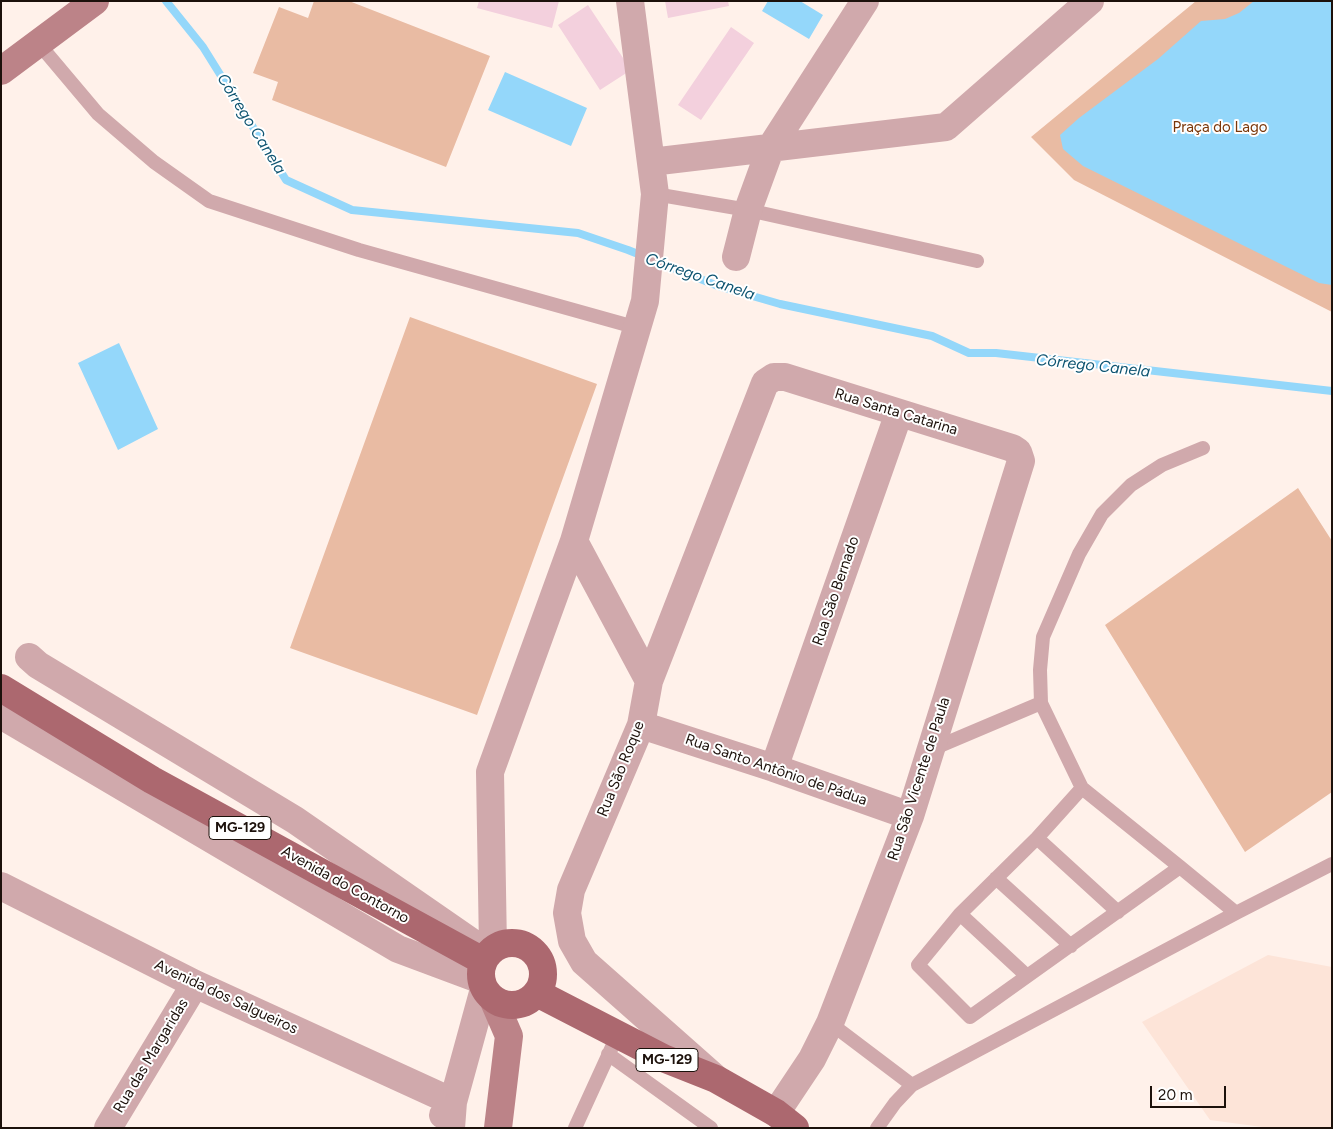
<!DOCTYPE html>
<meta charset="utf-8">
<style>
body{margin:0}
#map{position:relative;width:1333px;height:1129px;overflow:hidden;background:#fff1ea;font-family:Figtree,sans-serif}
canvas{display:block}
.frame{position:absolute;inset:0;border:2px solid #1c110b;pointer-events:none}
.scale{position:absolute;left:1150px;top:1086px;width:76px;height:22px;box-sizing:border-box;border:2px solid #1c110b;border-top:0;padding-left:6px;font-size:15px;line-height:18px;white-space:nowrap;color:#1c110b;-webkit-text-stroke:4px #fff;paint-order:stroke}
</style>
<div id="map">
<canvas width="1333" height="1129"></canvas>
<div class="frame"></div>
<div class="scale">20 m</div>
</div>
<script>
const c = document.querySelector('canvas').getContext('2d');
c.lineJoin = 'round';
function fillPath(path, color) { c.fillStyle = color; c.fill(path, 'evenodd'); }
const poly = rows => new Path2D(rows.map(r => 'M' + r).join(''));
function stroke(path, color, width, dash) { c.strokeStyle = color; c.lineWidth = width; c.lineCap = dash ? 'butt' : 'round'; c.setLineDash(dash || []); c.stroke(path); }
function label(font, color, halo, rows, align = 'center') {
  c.font = font + ' Figtree,sans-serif'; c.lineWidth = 4; c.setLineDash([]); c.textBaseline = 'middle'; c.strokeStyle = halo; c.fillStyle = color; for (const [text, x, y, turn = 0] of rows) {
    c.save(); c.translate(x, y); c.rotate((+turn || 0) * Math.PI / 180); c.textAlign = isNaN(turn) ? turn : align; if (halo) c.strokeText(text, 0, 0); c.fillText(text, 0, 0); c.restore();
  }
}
const built = poly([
 [1268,955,1332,967,1332,1128,1270,1128,1210,1120,1142,1022]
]);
const green = poly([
 [314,1,349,1,490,56,446,167,272,100,278,82,253,73,279,7,308,18],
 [1196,1,1332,1,1332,312,1074,180,1031,137],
 [410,317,597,384,477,715,290,648],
 [1298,488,1332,541,1332,792,1245,852,1105,625]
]);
const water = poly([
 [768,1,800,1,823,15,809,39,762,11],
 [1254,1,1332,1,1332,285,1319,283,1083,166,1063,149,1060,135,1079,118,1158,59,1201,21,1225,19,1239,13],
 [505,72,587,108,571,146,488,110],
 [119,343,158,429,118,450,78,363]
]);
const stream = poly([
 [166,1,203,47,286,180,352,210,578,233,628,250,718,286,780,304,932,336,969,353,996,353,1332,391]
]);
const building = poly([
 [479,1,559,1,552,28,477,8],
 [665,1,728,1,729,6,668,18],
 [588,5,631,70,600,90,558,25],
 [731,27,754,43,701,120,678,105]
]);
const lane = poly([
 [39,44,98,114,154,162,209,201,359,250,638,328],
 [655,194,748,210,977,261],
 [930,750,1041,703],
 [1082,788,1041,703,1040,670,1043,637,1079,554,1102,514,1131,485,1162,465,1203,448],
 [1037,838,1118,912],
 [996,878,1071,946],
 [1236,913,1332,864],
 [960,914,1027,976],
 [830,1023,912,1085,895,1103,877,1128],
 [608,1054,711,1128],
 [912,1085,1236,913,1180,867,1082,788,1037,838,960,914,918,965,970,1017,1180,867],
 [575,1128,612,1047]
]);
const street = poly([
 [651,162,946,127,1090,1],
 [736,257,748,210,771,147,865,1],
 [574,541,649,681],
 [29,657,38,665,295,820,480,948],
 [1,715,398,949,481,980],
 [641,725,774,768,910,816],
 [774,768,899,413],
 [1,886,195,984,453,1102,451,1128],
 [493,948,490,772,574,541,645,301,655,194,630,1],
 [714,1077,584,962,572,941,567,913,571,890,641,725,649,681,765,383,774,377,785,377,1012,448,1018,452,1021,461,910,816,830,1023,812,1059,776,1113],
 [443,1115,453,1102,484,989],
 [108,1128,195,984]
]);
const secondary = poly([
 [1,71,95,1],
 [493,999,509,1036,498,1128]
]);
const primary = poly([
 [1,688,152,780,483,961],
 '481 974a31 31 0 1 1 62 0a31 31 0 1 1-62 0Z',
 [537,993,663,1058,716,1079,776,1113,795,1128]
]);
const shields = [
 [240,828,62],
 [667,1060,62]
];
const shieldNames = [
 ["MG-129",240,828],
 ["MG-129",667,1060]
];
const parkNames = [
 ["Praça do Lago",1220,128]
];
const streetNames = [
 ["Rua Santa Catarina",896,412,17],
 ["Rua São Bernado",836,591,-71],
 ["Rua São Roque",621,769,-68],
 ["Rua Santo Antônio de Pádua",776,770,19],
 ["Rua São Vicente de Paula",919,779,-72],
 ["Avenida do Contorno",345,885,29],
 ["Avenida dos Salgueiros",226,997,25],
 ["Rua das Margaridas",151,1056,-59]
];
const waterNames = [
 ["Córrego Canela",251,124,58],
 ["Córrego Canela",700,277,19],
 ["Córrego Canela",1093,366,6]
];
fillPath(built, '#fde4d8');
fillPath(green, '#e9bba3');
fillPath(water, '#94d7fa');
stroke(stream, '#94d7fa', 8);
fillPath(building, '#f3d0dd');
stroke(lane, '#d0a9ac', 14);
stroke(street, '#d0a9ac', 28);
stroke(secondary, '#bc8388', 28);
stroke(primary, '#ac686f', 28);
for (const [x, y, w] of shields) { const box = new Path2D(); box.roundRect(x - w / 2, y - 11.5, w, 23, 4); c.fillStyle = '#fff'; c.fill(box); stroke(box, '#1c110b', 1); }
label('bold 14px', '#1c110b', null, shieldNames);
label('15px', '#7a3709', '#fff', parkNames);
label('15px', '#1c110b', '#fff', streetNames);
label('italic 16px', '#0e5471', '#fff', waterNames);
</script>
